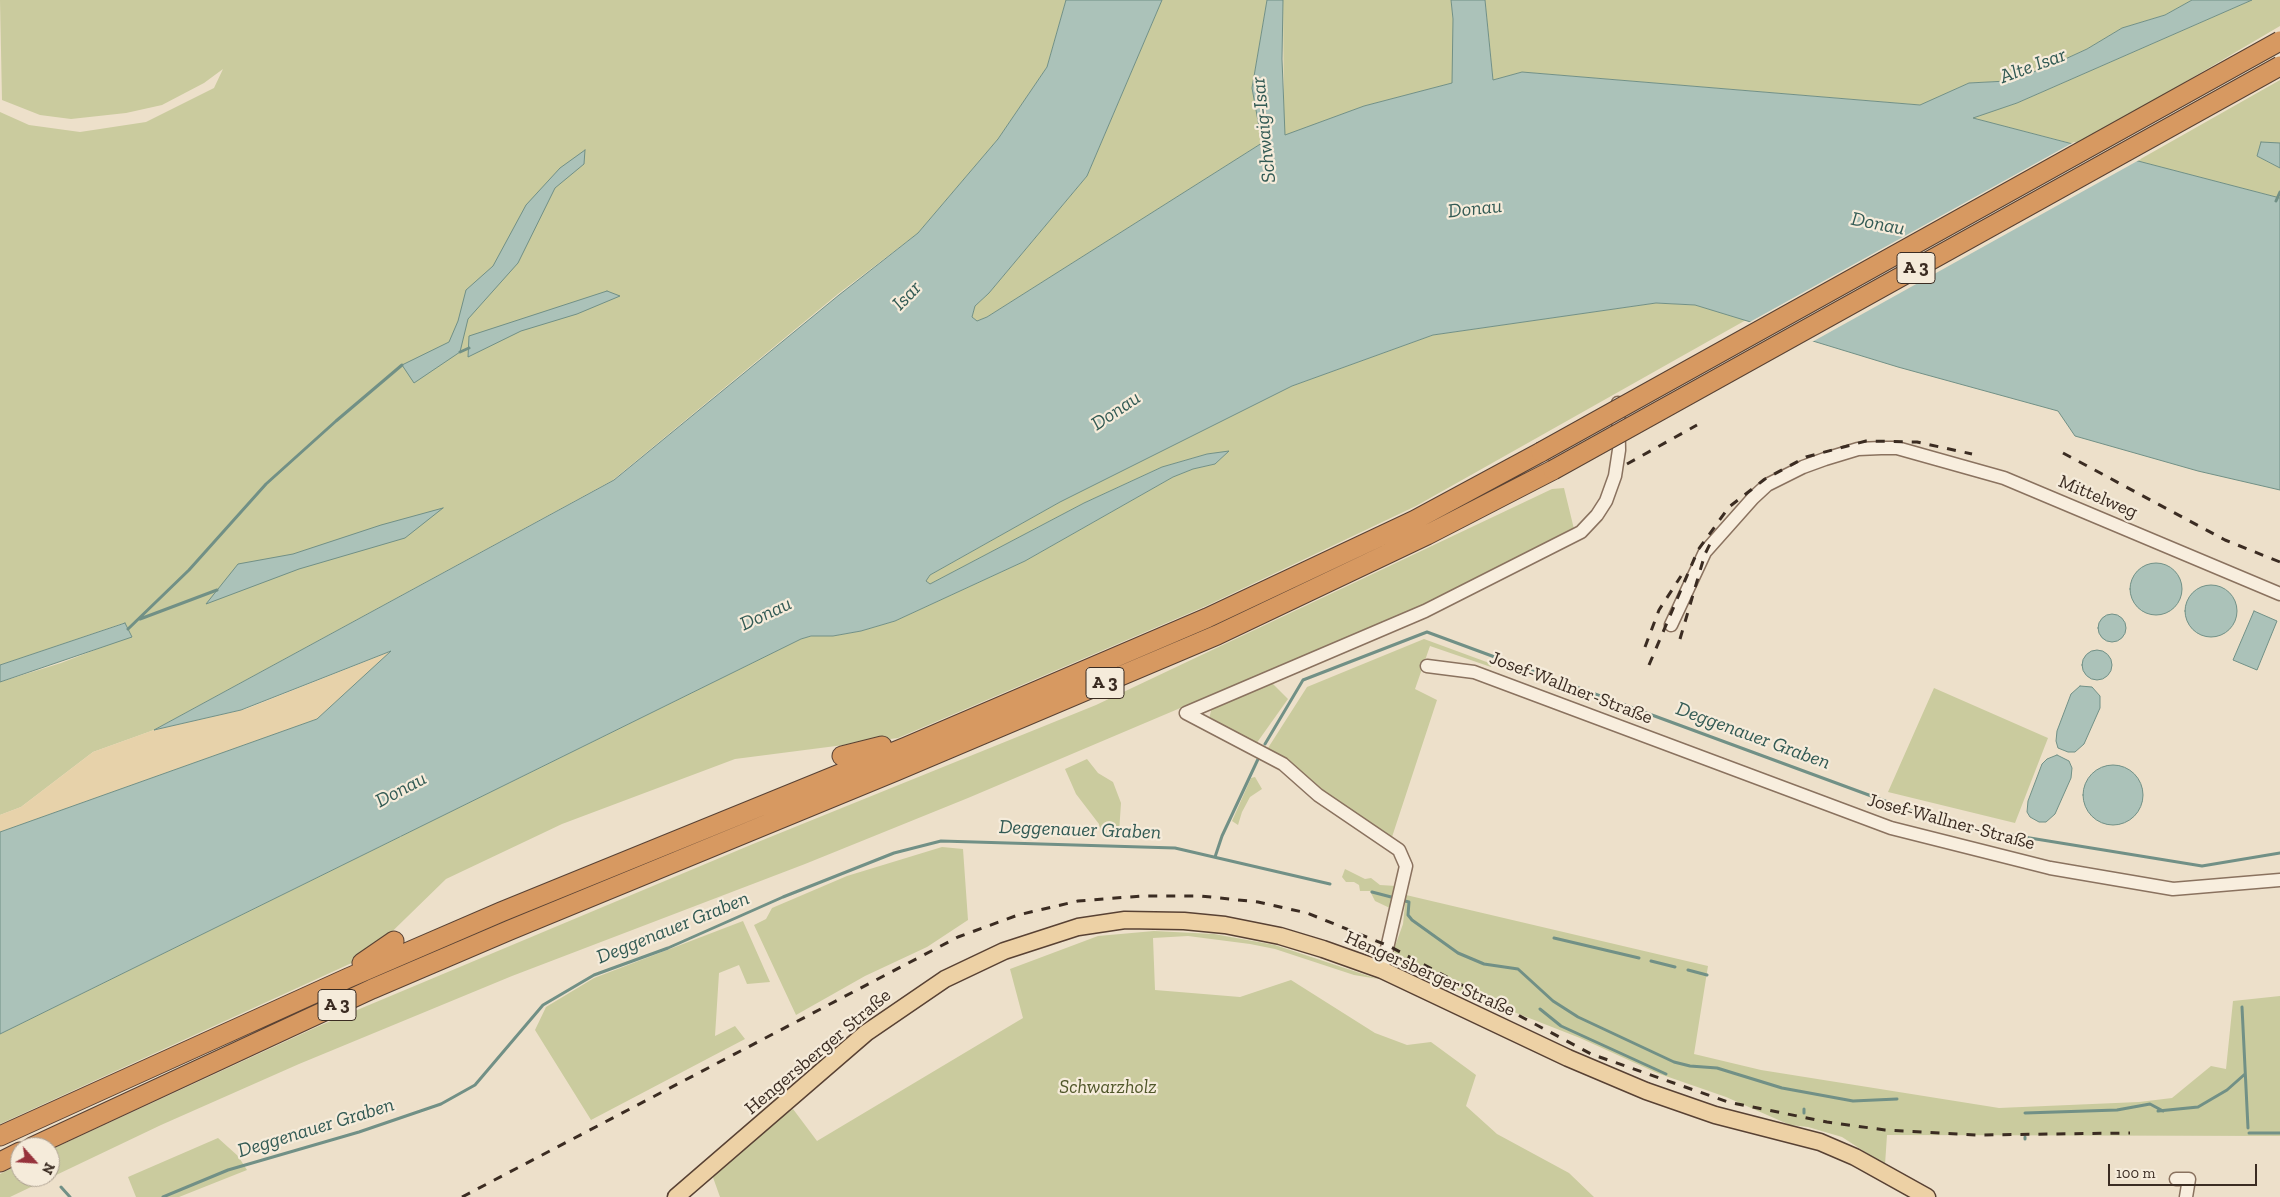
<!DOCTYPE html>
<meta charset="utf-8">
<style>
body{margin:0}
#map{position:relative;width:2280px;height:1197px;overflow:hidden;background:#ede0ca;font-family:"Zilla Slab",serif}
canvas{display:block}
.north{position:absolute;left:10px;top:1137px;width:50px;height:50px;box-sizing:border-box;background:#f5ebda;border:1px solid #ab9f90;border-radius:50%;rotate:116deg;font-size:14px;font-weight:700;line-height:20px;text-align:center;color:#3b2c22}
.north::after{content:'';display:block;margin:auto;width:18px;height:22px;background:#96323b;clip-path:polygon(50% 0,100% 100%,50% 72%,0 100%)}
.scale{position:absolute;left:2108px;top:1164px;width:149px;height:22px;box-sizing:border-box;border:2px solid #3b2c22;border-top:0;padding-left:6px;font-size:15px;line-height:18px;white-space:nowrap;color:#3b2c22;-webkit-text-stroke:4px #f5ebda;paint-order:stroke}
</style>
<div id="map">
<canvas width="2280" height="1197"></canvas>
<div class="north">N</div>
<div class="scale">100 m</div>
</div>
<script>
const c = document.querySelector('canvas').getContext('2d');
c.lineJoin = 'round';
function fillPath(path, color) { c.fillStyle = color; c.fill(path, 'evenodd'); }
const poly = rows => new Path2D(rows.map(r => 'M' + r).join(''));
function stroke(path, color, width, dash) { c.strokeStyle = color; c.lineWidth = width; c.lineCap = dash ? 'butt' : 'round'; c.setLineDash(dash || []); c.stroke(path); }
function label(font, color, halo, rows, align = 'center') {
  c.font = font + ' "Zilla Slab",serif'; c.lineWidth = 4.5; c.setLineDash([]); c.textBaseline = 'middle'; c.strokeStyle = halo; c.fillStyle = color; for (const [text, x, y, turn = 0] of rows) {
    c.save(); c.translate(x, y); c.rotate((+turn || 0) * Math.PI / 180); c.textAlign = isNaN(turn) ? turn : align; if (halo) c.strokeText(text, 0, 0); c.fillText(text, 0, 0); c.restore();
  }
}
const green = poly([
 [0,0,1066,0,1047,67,998,139,918,233,838,294,613,480,154,730,93,752,21,807,0,815,0,682,61,663,131,636,124,623,0,665,0,112,29,125,80,132,146,122,214,88,223,69,204,83,162,105,126,113,71,119,40,115,2,100],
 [1162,0,1267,0,1252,88,1262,143,987,317,977,321,972,317,975,306,989,293,1087,176],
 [1283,0,1451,0,1453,19,1453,83,1364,106,1284,136],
 [1485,0,2192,0,2165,15,2122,28,2087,49,2050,66,2007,81,1969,83,1921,105,1522,72,1493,80],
 [2252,0,2280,0,2280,26,2078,145,1972,118,2017,103],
 [2280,80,2280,143,2261,143,2257,156,2280,168,2280,198,2137,161],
 [1656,303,1695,305,1746,320,1416,506,1206,606,898,738,735,759,562,824,446,879,367,956,0,1124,0,1034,801,639,811,636,833,636,861,631,895,621,1025,561,1173,477,1193,469,1215,464,1228,452,1207,454,1162,467,1084,503,930,584,926,581,930,575,1060,502,1292,386,1433,335],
 [1564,488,1574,529,1414,609,968,798,805,864,512,976,299,1064,161,1125,10,1197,0,1197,0,1174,20,1164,20,1177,50,1177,50,1150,319,1026,753,844,1096,705,1552,489],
 [1424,639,1492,664,1491,667,1430,646,1415,689,1437,700,1391,840,1357,821,1268,748,1307,687],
 [1271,682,1288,699,1256,744,1209,719,1212,707],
 [1934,688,2048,738,2015,823,1888,792],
 [1087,759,1098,773,1113,782,1121,803,1119,833,1101,834,1099,824,1076,794,1065,769],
 [1255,777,1262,789,1250,797,1242,812,1238,825,1232,821,1251,778],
 [942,847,963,849,968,920,927,947,865,976,796,1015,754,925,766,919,772,908,847,876],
 [1345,869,1365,879,1371,878,1380,885,1396,886,1392,909,1375,901,1370,891,1360,891,1359,885,1354,882,1346,882,1342,877],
 [1406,895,1708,966,1694,1054,1761,1070,1999,1108,2139,1102,2172,1098,2211,1066,2226,1069,2233,1001,2280,996,2280,1136,1887,1135,1885,1165,1842,1137,1808,1127,1790,1125,1726,1097,1657,1073,1580,1038,1389,963,1403,924],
 [743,921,770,982,747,984,739,965,719,973,715,1036,735,1026,745,1039,591,1120,535,1030,546,1007,594,978],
 [1154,931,1214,934,1275,945,1378,979,1354,975,1275,949,1250,944,1188,936,1153,938,1155,990,1240,997,1291,980,1375,1033,1407,1045,1431,1042,1476,1075,1466,1106,1497,1134,1569,1173,1594,1197,720,1197,710,1169,793,1109,817,1141,1023,1018,1010,969,1098,936],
 [218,1138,238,1156,247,1170,179,1197,136,1197,128,1177]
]);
const sand = poly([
 [392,651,317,719,0,832,0,815,21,807,93,752,154,730,246,709]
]);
const water = poly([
 [1066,0,1162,0,1087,176,989,293,975,306,972,317,977,321,987,317,1262,143,1252,88,1267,0,1283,0,1282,59,1285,135,1364,106,1452,83,1453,19,1451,0,1485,0,1493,80,1522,72,1920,105,1969,83,2007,81,2050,66,2087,49,2122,28,2165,15,2192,0,2252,0,2017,103,1973,118,2280,198,2280,490,2198,471,2075,436,2058,411,1898,367,1695,305,1656,303,1433,335,1292,386,1060,502,930,575,926,581,930,584,1084,503,1162,467,1207,454,1229,451,1215,464,1193,469,1173,477,1025,561,895,621,861,631,833,636,811,636,801,639,0,1034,0,832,317,719,391,651,241,710,154,730,614,480,839,295,918,233,998,139,1047,67,1066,0],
 [2261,142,2280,143,2280,168,2257,156,2261,142],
 [585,150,584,164,555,188,518,263,468,319,460,352,414,383,402,365,449,342,458,321,466,290,493,266,526,205,560,168,585,150],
 [607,291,620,296,577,314,521,331,468,357,469,336,607,291],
 [443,508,405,538,299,569,206,604,238,564,293,554,381,525,443,508],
 '2130 589a26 26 0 1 1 52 0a26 26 0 1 1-52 0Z',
 '2185 611a26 26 0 1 1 52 0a26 26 0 1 1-52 0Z',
 [2254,611,2277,621,2257,670,2233,660,2254,611],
 '2098 628a14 14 0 1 1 28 0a14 14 0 1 1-28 0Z',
 [125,623,132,637,0,682,0,665,125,623],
 '2082 665a15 15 0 1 1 30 0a15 15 0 1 1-30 0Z',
 [2080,686,2092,687,2100,696,2100,708,2084,744,2075,752,2068,752,2058,748,2056,741,2057,731,2071,694,2080,686],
 [2057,755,2069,761,2072,768,2071,778,2055,814,2046,822,2039,822,2030,817,2027,812,2028,801,2042,764,2047,759,2057,755],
 '2083 795a30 30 0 1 1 60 0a30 30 0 1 1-60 0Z'
]);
const pier = poly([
 [2074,142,2141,159,1812,342,1748,323]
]);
const stream = poly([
 [2276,201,2280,192],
 [460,352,469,348],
 [140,619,217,590],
 [128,629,189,570,266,484,336,421,402,365],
 [1265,744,1303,680,1427,632,1950,825,2202,866,2280,853],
 [1215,857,1222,836,1259,757],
 [1372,892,1395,898],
 [1401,900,1409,902,1408,915,1412,920,1458,953,1484,964,1518,969,1553,1001,1578,1017,1674,1062,1690,1066,1717,1068,1782,1088,1853,1101,1897,1099],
 [1554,938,1639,958],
 [1651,961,1675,967],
 [1688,970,1707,975],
 [2242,1007,2248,1128],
 [1540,1009,1561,1026,1666,1074],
 [2158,1111,2198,1107,2227,1090,2245,1074],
 [1804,1113,1804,1109],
 [2025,1113,2117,1110,2150,1104,2163,1111],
 [2249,1133,2280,1133],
 [2025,1137,2025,1139],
 [61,1187,70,1197],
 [163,1197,228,1170,359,1132,441,1104,475,1085,543,1005,594,975,668,948,783,897,894,853,941,841,1175,848,1330,884]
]);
const minor = poly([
 [1671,625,1705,552,1753,498,1767,485,1803,467,1825,459,1858,449,1881,448,1897,448,2004,478,2280,594],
 [1427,666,1474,672,1891,828,2050,868,2173,889,2280,880],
 [1186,713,1425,611,1581,532,1597,515,1606,501,1615,476,1619,450,1618,403],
 [1186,713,1283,764,1318,795,1399,850,1406,866,1382,970],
 [2176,1179,2189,1179,2186,1197]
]);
const major = poly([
 [676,1197,866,1033,945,979,1004,951,1078,927,1125,920,1184,921,1225,925,1280,936,1323,949,1382,970,1568,1058,1646,1091,1715,1115,1820,1142,1855,1157,1927,1197]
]);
const highway = poly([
 [842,756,882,746],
 [362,963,394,941],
 [0,1136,348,978,501,912,906,747,1207,618,1415,520,1541,452],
 [32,1147,372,989,510,930,896,771,1217,635,1427,535,1553,470],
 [0,1162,20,1152]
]);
const rail = poly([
 [2063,453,2225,540,2280,562],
 [1627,464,1697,425],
 [1680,639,1705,554,1712,540],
 [1645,647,1659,610,1681,576],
 [1649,665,1698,550,1729,507,1765,479,1806,457,1866,441,1917,442,1972,454],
 [462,1197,958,937,1018,915,1078,901,1142,896,1201,896,1258,902,1307,913,1389,946,1591,1054,1728,1102,1827,1122,1885,1130,1976,1135,2130,1133]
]);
const highwayBridge = poly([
 [1541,452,2280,41],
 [1553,470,2280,66]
]);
const shields = [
 [1916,268,38],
 [1105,683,38],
 [337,1005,38]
];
const shieldNames = [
 ["A 3",1916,268],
 ["A 3",1105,683],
 ["A 3",337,1005]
];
const streetNames = [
 ["Mittelweg",2098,497,23],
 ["Josef-Wallner-Straße",1571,688,21],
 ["Josef-Wallner-Straße",1951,822,15],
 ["Hengersberger Straße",1430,974,24],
 ["Hengersberger Straße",818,1052,-40]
];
const parkNames = [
 ["Schwarzholz",1108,1088]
];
const waterNames = [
 ["Alte Isar",2033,66,-20],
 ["Schwaig-Isar",1264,130,-96],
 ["Donau",1475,209,-6],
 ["Donau",1878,224,11],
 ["Isar",907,296,-46],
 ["Donau",1116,411,-34],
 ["Donau",766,614,-25],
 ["Deggenauer Graben",1753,736,20],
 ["Donau",401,790,-28],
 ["Deggenauer Graben",1080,830,2],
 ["Deggenauer Graben",673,928,-22],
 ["Deggenauer Graben",316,1128,-17]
];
fillPath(green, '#cacb9e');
fillPath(sand, '#e7d2aa');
fillPath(water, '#abc2b9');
stroke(water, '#719086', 1);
fillPath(pier, '#ede0ca');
stroke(stream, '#719086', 3);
stroke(minor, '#8a725f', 15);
stroke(major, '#584133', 19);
stroke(highway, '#584133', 21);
stroke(minor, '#f8eede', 12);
stroke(major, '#edd1a5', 16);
stroke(highway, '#d79961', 19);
stroke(rail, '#3b2c22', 3, [9, 9]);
stroke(highwayBridge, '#584133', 21, []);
stroke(highwayBridge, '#d79961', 19);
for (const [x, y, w] of shields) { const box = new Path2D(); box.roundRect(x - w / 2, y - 15.5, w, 31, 4); c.fillStyle = '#f5ebda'; c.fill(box); stroke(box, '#3b2c22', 1); }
label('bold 18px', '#3b2c22', null, shieldNames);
label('19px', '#3b2c22', '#f5ebda', streetNames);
label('italic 19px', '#4f5629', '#f5ebda', parkNames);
label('italic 20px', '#325a54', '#f5ebda', waterNames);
</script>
